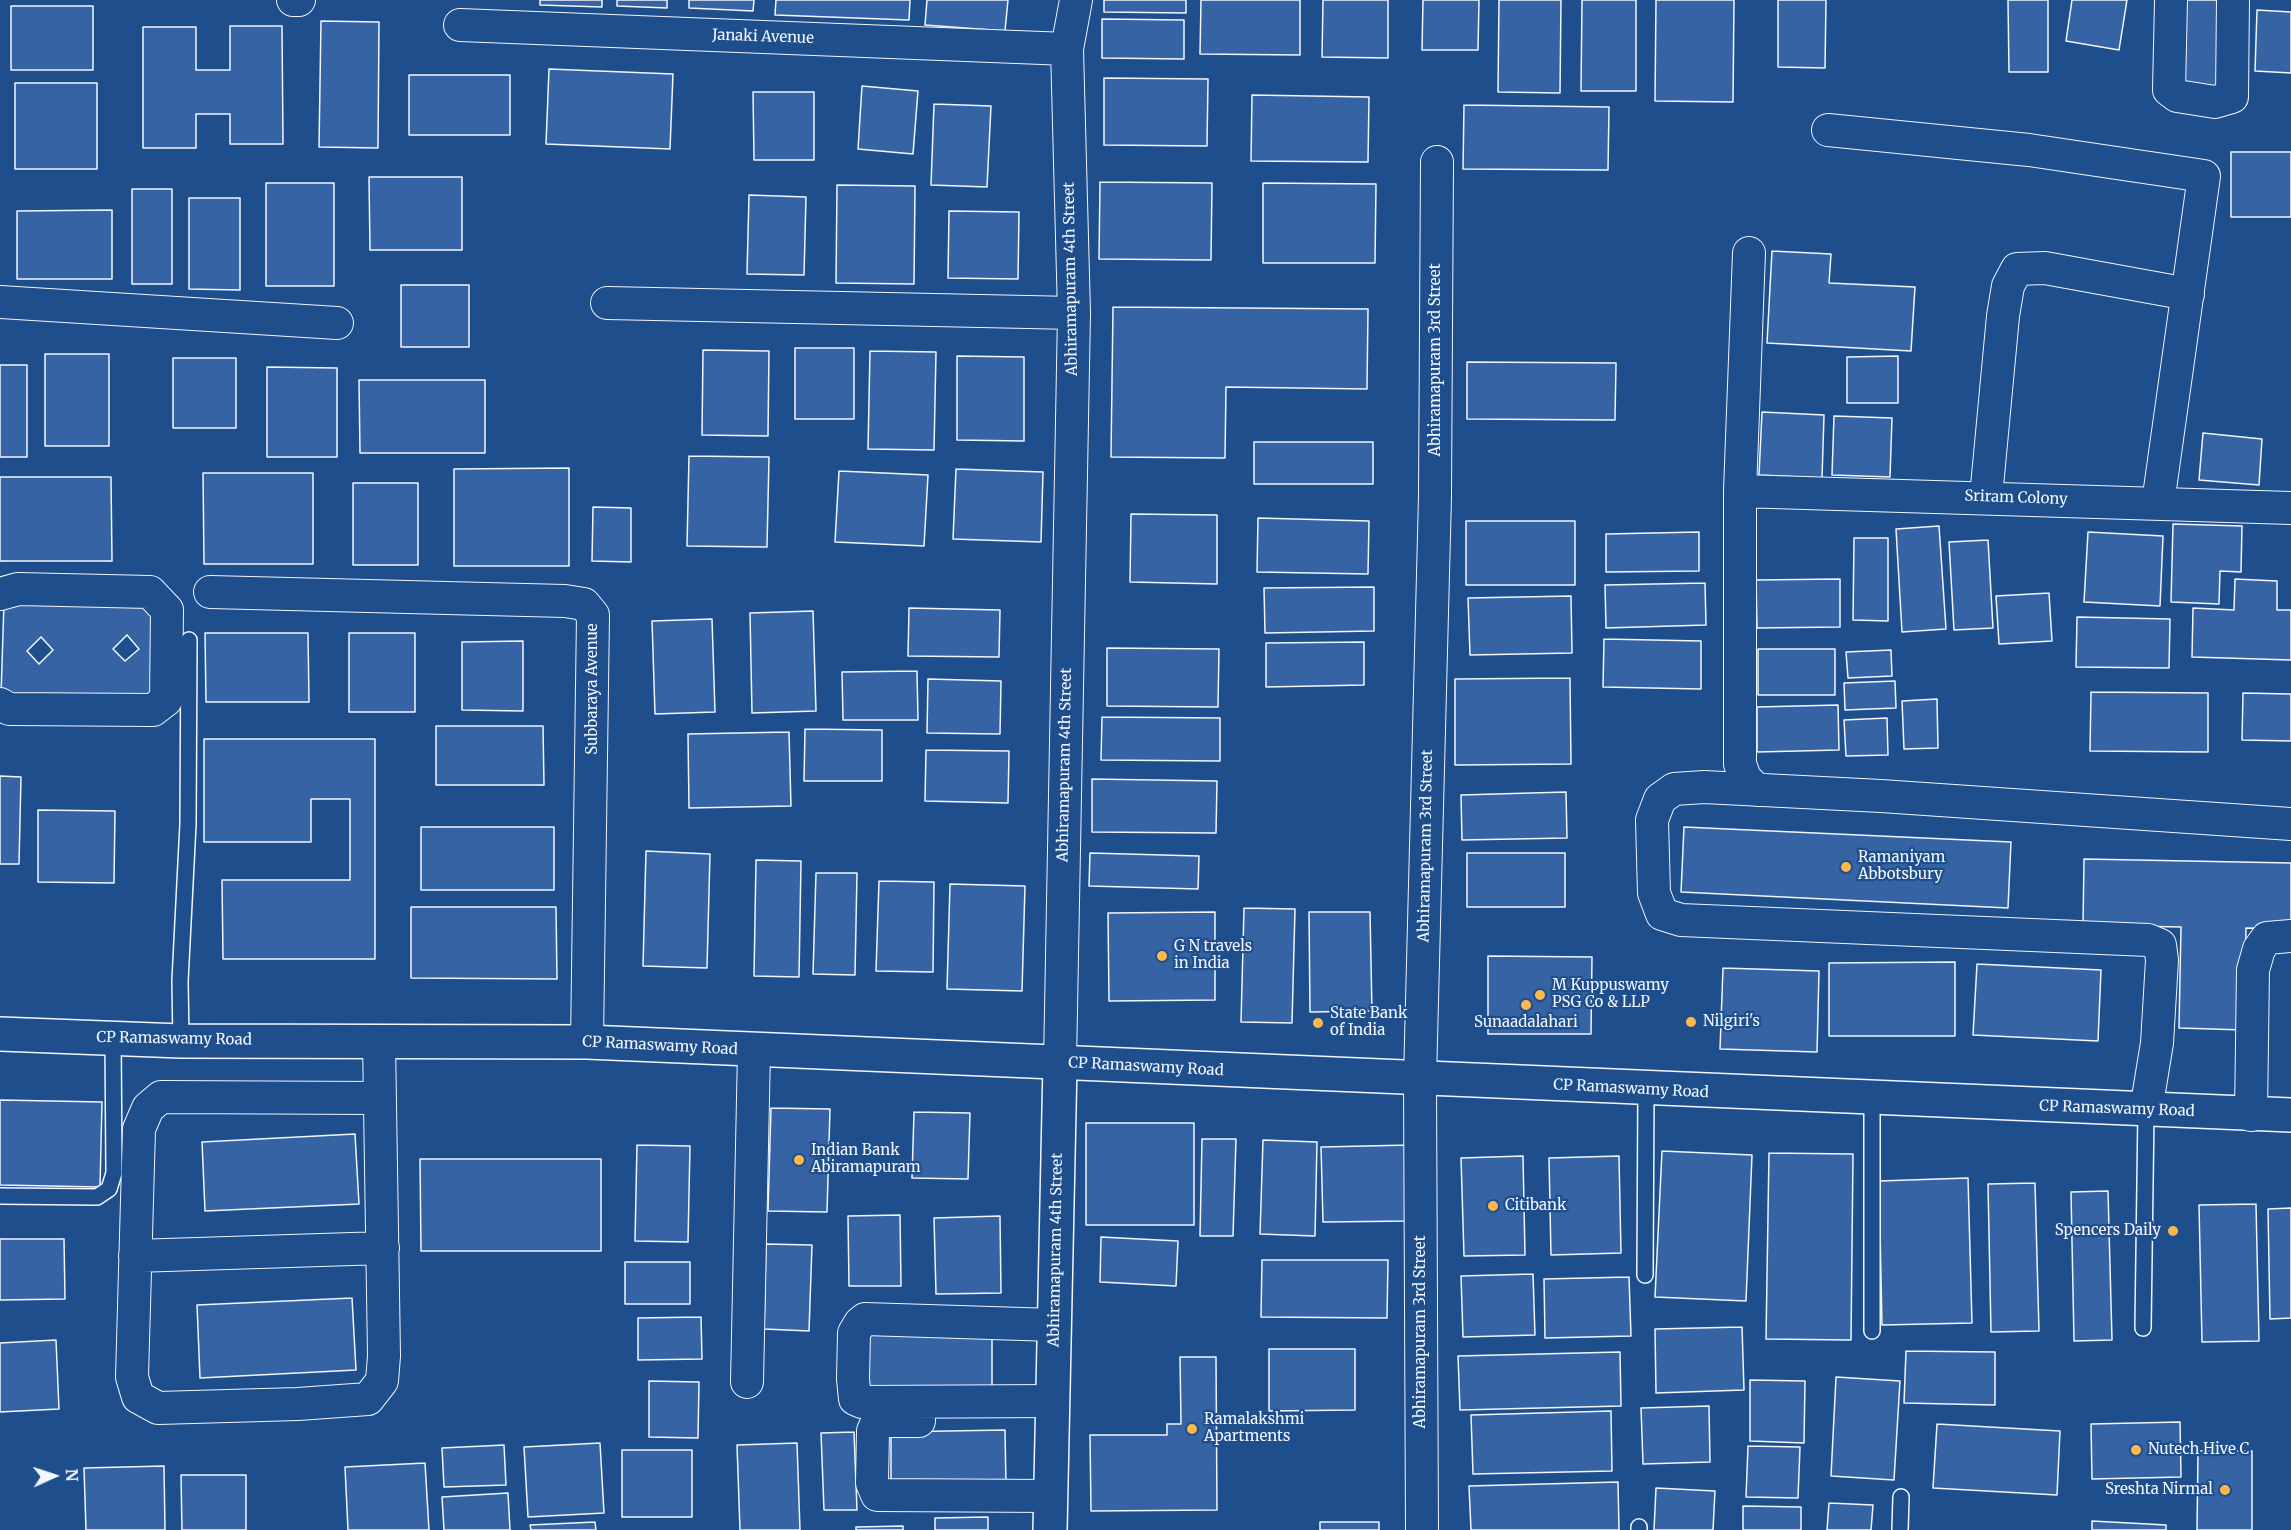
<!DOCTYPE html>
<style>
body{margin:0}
#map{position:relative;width:2291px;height:1530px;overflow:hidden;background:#1f4e8c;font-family:Merriweather,serif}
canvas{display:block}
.north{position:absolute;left:24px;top:1446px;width:60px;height:60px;-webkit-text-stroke:4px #1f4e8c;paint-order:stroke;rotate:87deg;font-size:16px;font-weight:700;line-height:24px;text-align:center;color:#f2f6ff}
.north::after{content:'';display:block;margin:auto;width:21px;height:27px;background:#f2f6ff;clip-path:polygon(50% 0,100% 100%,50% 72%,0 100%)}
</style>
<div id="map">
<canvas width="2291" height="1530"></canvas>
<div class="north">N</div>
</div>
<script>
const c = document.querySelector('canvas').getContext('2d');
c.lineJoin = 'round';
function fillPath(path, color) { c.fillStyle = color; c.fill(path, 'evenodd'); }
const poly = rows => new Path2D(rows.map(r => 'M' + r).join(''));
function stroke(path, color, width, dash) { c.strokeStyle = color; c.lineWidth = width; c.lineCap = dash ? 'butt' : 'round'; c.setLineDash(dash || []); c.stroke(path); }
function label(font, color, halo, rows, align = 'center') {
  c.font = font + ' Merriweather,serif'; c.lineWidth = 4.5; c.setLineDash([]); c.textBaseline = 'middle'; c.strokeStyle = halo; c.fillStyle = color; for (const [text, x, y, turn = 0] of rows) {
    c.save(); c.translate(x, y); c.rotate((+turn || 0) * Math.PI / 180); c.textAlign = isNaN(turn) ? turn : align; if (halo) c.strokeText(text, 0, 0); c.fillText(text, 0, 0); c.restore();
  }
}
const building = poly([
 [540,0,602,0,602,7,540,5,540,0],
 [617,0,667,0,667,8,617,6,617,0],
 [689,0,754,0,753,11,689,8,689,0],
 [776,0,910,0,909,20,775,15,776,0],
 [927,0,1008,0,1005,31,925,25,927,0],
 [1104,0,1186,0,1186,13,1104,12,1104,0],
 [1201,0,1300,0,1300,55,1200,54,1201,0],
 [1323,0,1388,0,1388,58,1322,57,1323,0],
 [1423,0,1479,0,1478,50,1422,50,1423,0],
 [1499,0,1561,0,1560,93,1498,92,1499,0],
 [1582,0,1636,0,1636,91,1581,91,1582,0],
 [1656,0,1734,0,1733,102,1655,101,1656,0],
 [1778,0,1826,0,1825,68,1778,67,1778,0],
 [2008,0,2048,0,2048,72,2009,72,2008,0],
 [2072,0,2127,0,2119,50,2066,41,2072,0],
 [2182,0,2225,0,2222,89,2179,88,2182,0],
 [11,6,93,6,93,70,11,70,11,6],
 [2257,10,2291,12,2291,73,2255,71,2257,10],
 [1102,19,1184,20,1184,59,1102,58,1102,19],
 [321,21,379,22,378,148,319,147,321,21],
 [230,26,282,26,283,144,230,144,230,114,196,114,196,148,143,148,143,27,196,27,196,70,230,70,230,26],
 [549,69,673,74,670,149,546,144,549,69],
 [409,75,510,75,510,135,409,135,409,75],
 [1104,78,1208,79,1207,146,1104,145,1104,78],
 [15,83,97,83,97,169,15,169,15,83],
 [862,86,918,91,913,154,858,149,862,86],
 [753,92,814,92,814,160,754,160,753,92],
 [1252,95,1369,97,1368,162,1251,161,1252,95],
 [934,104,991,106,987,187,931,185,934,104],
 [1464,105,1609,107,1608,170,1463,169,1464,105],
 [2231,152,2291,152,2291,217,2231,217,2231,152],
 [369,177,462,177,462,250,370,250,369,177],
 [1100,182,1212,183,1211,260,1099,259,1100,182],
 [266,183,334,183,334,286,266,286,266,183],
 [1263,183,1376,184,1375,263,1263,263,1263,183],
 [837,185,915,186,914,284,836,283,837,185],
 [132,189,172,189,172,284,132,284,132,189],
 [749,195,806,197,804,275,747,274,749,195],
 [189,198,240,198,240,290,189,289,189,198],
 [112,210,112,279,17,279,17,211,112,210],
 [949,211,1019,212,1018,279,948,278,949,211],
 [1772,251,1831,254,1829,283,1915,287,1911,351,1767,343,1772,251],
 [401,285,469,285,469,347,401,347,401,285],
 [1113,307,1368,309,1367,389,1226,387,1225,458,1111,457,1113,307],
 [795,348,854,348,854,419,795,419,795,348],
 [703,350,769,351,768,436,702,435,703,350],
 [870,351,936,352,934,450,868,449,870,351],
 [45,354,109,354,109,446,45,446,45,354],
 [957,356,1024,357,1024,441,957,440,957,356],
 [1898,356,1898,403,1847,403,1847,357,1898,356],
 [173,358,236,358,236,428,173,428,173,358],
 [1467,362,1616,363,1615,420,1467,419,1467,362],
 [0,365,27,365,27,457,0,457,0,365],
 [267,367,337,368,337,457,267,457,267,367],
 [359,380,485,380,485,453,360,453,359,380],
 [1762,412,1824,415,1822,478,1759,475,1762,412],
 [1834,416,1892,418,1890,477,1832,475,1834,416],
 [2203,433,2262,439,2259,485,2199,480,2203,433],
 [1254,442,1373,442,1373,484,1254,484,1254,442],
 [689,456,769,457,767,547,687,546,689,456],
 [569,468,569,566,454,566,454,469,569,468],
 [956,469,1043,472,1041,542,953,539,956,469],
 [839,471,928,475,924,546,835,542,839,471],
 [203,473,313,473,313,564,204,564,203,473],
 [0,477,111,477,112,561,0,561,0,477],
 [353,483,418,483,418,565,353,565,353,483],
 [593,507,631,508,631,562,592,561,593,507],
 [1131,514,1217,515,1217,584,1130,582,1131,514],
 [1258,518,1369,521,1368,574,1257,572,1258,518],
 [1466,521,1575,521,1575,585,1466,585,1466,521],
 [2173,524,2242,526,2241,572,2220,571,2219,604,2171,602,2173,524],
 [1939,526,1946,629,1902,632,1896,529,1939,526],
 [1699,532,1699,571,1606,572,1606,534,1699,532],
 [2088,532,2163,536,2160,606,2084,602,2088,532],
 [1854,538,1888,538,1888,621,1853,620,1854,538],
 [1988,540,1993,628,1954,630,1949,542,1988,540],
 [1840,579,1840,627,1757,628,1756,580,1840,579],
 [2235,579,2277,581,2277,610,2291,610,2291,660,2192,657,2193,608,2234,610,2235,579],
 [1705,583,1706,625,1606,628,1605,585,1705,583],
 [1374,587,1374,631,1265,633,1264,588,1374,587],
 [2049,593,2052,641,1999,644,1996,596,2049,593],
 [1571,596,1572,653,1470,655,1468,598,1571,596],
 [4,602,160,607,158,701,1,695,4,602],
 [127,635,139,649,125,661,113,649,127,635],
 [41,637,53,650,39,664,27,651,41,637],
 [909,608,1000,610,999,657,908,656,909,608],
 [813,611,816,711,752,713,750,613,813,611],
 [2077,617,2170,619,2169,668,2076,667,2077,617],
 [712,619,715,712,655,714,652,621,712,619],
 [205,633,308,633,309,702,206,702,205,633],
 [349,633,415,633,415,712,349,712,349,633],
 [1604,639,1701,641,1701,689,1603,687,1604,639],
 [523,641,523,711,462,710,462,642,523,641],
 [1364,642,1364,685,1266,687,1266,643,1364,642],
 [1107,648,1219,649,1218,707,1107,706,1107,648],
 [1758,649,1835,649,1835,695,1758,695,1758,649],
 [1891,650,1892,676,1848,678,1846,652,1891,650],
 [917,671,918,720,843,720,842,672,917,671],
 [1570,678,1571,764,1455,765,1455,679,1570,678],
 [928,679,1001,681,1000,734,927,733,928,679],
 [1895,681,1896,708,1845,710,1844,683,1895,681],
 [2091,692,2208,693,2208,752,2090,751,2091,692],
 [2243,693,2291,694,2291,741,2242,740,2243,693],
 [1937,699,1938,748,1904,749,1902,701,1937,699],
 [1838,705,1839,750,1757,752,1757,707,1838,705],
 [1102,717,1220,718,1220,761,1101,760,1102,717],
 [1887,718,1888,755,1846,756,1844,720,1887,718],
 [436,726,543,726,544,785,436,785,436,726],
 [805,729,882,730,882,781,804,781,805,729],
 [789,732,791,806,689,808,688,734,789,732],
 [204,739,375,739,375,959,223,959,222,880,350,880,350,799,311,799,311,842,204,842,204,739],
 [926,750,1009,751,1008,803,925,801,926,750],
 [0,776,21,777,19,864,0,864,0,776],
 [1092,779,1217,781,1216,833,1092,832,1092,779],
 [1566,792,1567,838,1462,840,1461,795,1566,792],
 [38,810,115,811,114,883,38,882,38,810],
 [421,827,554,827,554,890,421,890,421,827],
 [1684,827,2011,842,2008,908,1681,892,1684,827],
 [646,851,710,854,707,968,643,966,646,851],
 [1090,853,1199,856,1198,889,1089,886,1090,853],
 [1467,853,1565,853,1565,907,1467,907,1467,853],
 [2084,859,2291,863,2291,929,2246,928,2244,1030,2179,1028,2181,927,2083,925,2084,859],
 [756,860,801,861,799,977,754,976,756,860],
 [816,873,857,873,855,975,813,974,816,873],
 [879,881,934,882,933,972,876,971,879,881],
 [950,884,1025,886,1022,991,947,989,950,884],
 [411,907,556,907,557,979,411,978,411,907],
 [1244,908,1295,909,1292,1023,1241,1022,1244,908],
 [1215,912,1215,1000,1109,1001,1108,913,1215,912],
 [1309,912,1370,912,1372,1011,1310,1012,1309,912],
 [1488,956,1592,957,1591,1034,1488,1034,1488,956],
 [1955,962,1955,1036,1829,1036,1829,963,1955,962],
 [1977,964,2101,970,2098,1041,1973,1035,1977,964],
 [1723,968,1819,971,1817,1052,1720,1049,1723,968],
 [0,1100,102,1102,100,1187,0,1185,0,1100],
 [771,1108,830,1109,827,1212,768,1211,771,1108],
 [914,1112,970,1113,968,1179,912,1178,914,1112],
 [1086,1123,1194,1123,1194,1225,1086,1225,1086,1123],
 [355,1134,359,1204,205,1211,202,1142,355,1134],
 [1202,1139,1236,1139,1233,1236,1200,1236,1202,1139],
 [1263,1140,1317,1142,1315,1236,1260,1234,1263,1140],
 [637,1145,690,1146,688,1242,635,1241,637,1145],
 [1410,1145,1412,1221,1323,1222,1321,1147,1410,1145],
 [1662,1151,1752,1155,1746,1301,1655,1297,1662,1151],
 [1769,1153,1853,1154,1851,1340,1766,1339,1769,1153],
 [1523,1156,1525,1255,1464,1256,1461,1158,1523,1156],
 [1619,1156,1621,1253,1551,1255,1549,1158,1619,1156],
 [420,1159,601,1159,601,1251,421,1251,420,1159],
 [1968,1178,1972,1323,1882,1325,1879,1181,1968,1178],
 [2035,1183,2039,1331,1991,1332,1988,1184,2035,1183],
 [2108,1191,2112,1340,2074,1341,2071,1192,2108,1191],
 [2256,1204,2259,1341,2202,1342,2199,1205,2256,1204],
 [2291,1208,2291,1318,2270,1319,2268,1209,2291,1208],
 [900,1215,901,1286,849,1286,848,1216,900,1215],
 [1000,1216,1001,1293,936,1294,934,1218,1000,1216],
 [1101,1237,1178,1241,1176,1286,1100,1282,1101,1237],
 [0,1239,64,1239,65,1299,0,1300,0,1239],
 [766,1244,812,1245,809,1331,764,1329,766,1244],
 [1262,1260,1388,1260,1387,1318,1261,1317,1262,1260],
 [625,1262,690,1262,690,1304,625,1304,625,1262],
 [1533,1274,1535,1335,1463,1337,1461,1276,1533,1274],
 [1629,1277,1631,1336,1545,1338,1544,1279,1629,1277],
 [352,1298,356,1370,200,1378,197,1305,352,1298],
 [701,1317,702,1359,638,1360,638,1318,701,1317],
 [863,1326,992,1327,992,1392,863,1392,863,1326],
 [1742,1327,1744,1390,1656,1393,1655,1329,1742,1327],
 [56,1340,59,1409,0,1412,0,1343,56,1340],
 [1269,1349,1355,1349,1355,1410,1269,1411,1269,1349],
 [1906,1351,1995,1352,1995,1405,1904,1403,1906,1351],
 [1620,1352,1621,1406,1460,1410,1458,1356,1620,1352],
 [1180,1357,1216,1357,1217,1510,1091,1511,1090,1435,1167,1435,1167,1424,1181,1424,1180,1357],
 [1836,1377,1900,1381,1894,1480,1831,1476,1836,1377],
 [1750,1380,1805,1381,1804,1443,1750,1441,1750,1380],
 [649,1381,699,1382,698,1438,649,1437,649,1381],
 [1709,1406,1710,1462,1643,1464,1641,1408,1709,1406],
 [1611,1411,1612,1471,1473,1474,1471,1415,1611,1411],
 [2180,1422,2181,1477,2092,1479,2091,1424,2180,1422],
 [1937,1424,2060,1431,2057,1495,1933,1488,1937,1424],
 [1005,1430,1006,1486,891,1488,891,1432,1005,1430],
 [854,1432,857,1510,824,1510,821,1433,854,1432],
 [600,1443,604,1513,528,1517,524,1447,600,1443],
 [797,1443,800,1530,740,1530,737,1445,797,1443],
 [504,1445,506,1485,444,1487,442,1448,504,1445],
 [1748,1446,1800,1447,1798,1498,1746,1497,1748,1446],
 [622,1450,692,1450,692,1517,622,1517,622,1450],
 [2198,1451,2252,1451,2252,1530,2197,1530,2198,1451],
 [425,1463,429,1530,348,1530,345,1467,425,1463],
 [164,1466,165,1530,86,1530,84,1468,164,1466],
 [181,1475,246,1475,246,1530,182,1530,181,1475],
 [1618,1482,1619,1530,1471,1530,1469,1486,1618,1482],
 [1656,1488,1715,1491,1713,1530,1654,1530,1656,1488],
 [508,1493,510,1530,444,1530,442,1497,508,1493],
 [1829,1503,1873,1505,1871,1530,1827,1530,1829,1503],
 [1743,1506,1801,1507,1801,1530,1743,1530,1743,1506],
 [988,1517,988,1530,935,1530,935,1518,988,1517],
 [2092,1521,2166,1525,2166,1530,2092,1530,2092,1521],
 [595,1522,596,1530,531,1530,530,1525,595,1522],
 [1320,1522,1379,1522,1379,1530,1320,1530,1320,1522],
 [903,1526,903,1530,856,1530,856,1527,903,1526]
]);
const service = poly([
 [181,1041,180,981,188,824,189,640],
 [0,1196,97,1197,109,1189,114,1173,113,1038],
 [1645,1275,1646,1089],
 [2143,1328,2146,1110],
 [1872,1331,1872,1099],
 [1639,1530,1639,1527],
 [1900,1530,1901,1497]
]);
const minor = poly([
 [293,0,299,0],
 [2171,0,2169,90,2177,96,2215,102,2232,97,2233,0],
 [460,25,1067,49],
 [1828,130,2029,150,2204,176,2158,503],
 [1749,253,1740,491,1740,764,1745,778,1757,790],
 [0,302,337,323],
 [607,303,1074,313],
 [1740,491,2291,508],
 [1986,497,2003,316,2008,286,2017,269,2045,268,2188,294],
 [210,592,565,601,584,604,593,615,587,1042],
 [0,594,18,589,150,592,167,610,166,700,153,710,9,709,0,704],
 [1060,1063,1074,313,1067,49,1076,0],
 [378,1098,161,1097,148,1108,139,1129,132,1377,138,1397,158,1408,298,1404,368,1399,382,1381,384,1356,379,1041],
 [2146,1110,2157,1043,2162,960,2160,945,2148,940,1681,920,1662,914,1654,893,1652,820,1660,799,1674,789,1704,787,1881,796,2291,824],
 [2251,1115,2253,970,2259,949,2267,938,2291,936],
 [135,1256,383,1248],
 [747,1382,754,1051],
 [1053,1401,862,1402,855,1399,853,1379,854,1333,860,1323,865,1319,1054,1325],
 [919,1421,884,1421,876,1424,873,1431,872,1483,877,1495,1051,1496],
 [1422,1530,1420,1079,1435,496,1437,162]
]);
const tertiary = poly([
 [1050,1530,1060,1063]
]);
const secondary = poly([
 [0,1034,181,1041,587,1042,2291,1115]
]);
const markers = [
 [1846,867,6,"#ffb74d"],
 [1162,956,6,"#ffb74d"],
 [1540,995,6,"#ffb74d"],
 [1526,1005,6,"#ffb74d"],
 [1691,1022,6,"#ffb74d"],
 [1318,1023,6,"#ffb74d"],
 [799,1160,6,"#ffb74d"],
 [1493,1206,6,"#ffb74d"],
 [2173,1231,6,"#ffb74d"],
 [1192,1429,6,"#ffb74d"],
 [2136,1450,6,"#ffb74d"],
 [2225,1490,6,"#ffb74d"]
];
const streetNames = [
 ["Janaki Avenue",763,37,2],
 ["Abhiramapuram 4th Street",1071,279,-91],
 ["Abhiramapuram 3rd Street",1436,360,-90],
 ["Sriram Colony",2016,498,2],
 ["Subbaraya Avenue",593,689,-90],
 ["Abhiramapuram 4th Street",1065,765,-89],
 ["Abhiramapuram 3rd Street",1426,846,-89],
 ["CP Ramaswamy Road",174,1039,1],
 ["CP Ramaswamy Road",660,1046,3],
 ["CP Ramaswamy Road",1146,1067,3],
 ["CP Ramaswamy Road",1631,1089,3],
 ["CP Ramaswamy Road",2117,1109,2],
 ["Abhiramapuram 4th Street",1056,1250,-89],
 ["Abhiramapuram 3rd Street",1421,1332,-90]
];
const poiNames = [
 ["Ramaniyam",1858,858],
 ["Abbotsbury",1858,875],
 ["G N travels",1174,947],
 ["in India",1174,964],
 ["M Kuppuswamy",1552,986],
 ["PSG Co & LLP",1552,1003],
 ["State Bank",1330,1014],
 ["of India",1330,1031],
 ["Nilgiri's",1703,1022],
 ["Sunaadalahari",1526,1023,"center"],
 ["Indian Bank",811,1151],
 ["Abiramapuram",811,1168],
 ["Citibank",1505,1206],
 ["Spencers Daily",2161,1231,"right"],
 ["Ramalakshmi",1204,1420],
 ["Apartments",1204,1437],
 ["Nutech Hive C",2148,1450],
 ["Sreshta Nirmal",2213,1490,"right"]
];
fillPath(building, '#3563a3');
stroke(building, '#f2f6ff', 1.5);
stroke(service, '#f2f6ff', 18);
stroke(minor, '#f2f6ff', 34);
stroke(tertiary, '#f2f6ff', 36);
stroke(secondary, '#f2f6ff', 36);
stroke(service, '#1f4e8c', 15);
stroke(minor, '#1f4e8c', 32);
stroke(tertiary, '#1f4e8c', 33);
stroke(secondary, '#1f4e8c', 33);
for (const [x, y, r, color] of markers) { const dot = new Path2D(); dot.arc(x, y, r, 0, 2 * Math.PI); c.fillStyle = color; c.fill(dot); stroke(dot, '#1f4e8c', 2); }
label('15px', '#f2f6ff', '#1f4e8c', streetNames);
label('15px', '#f2f6ff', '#1f4e8c', poiNames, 'left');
</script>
